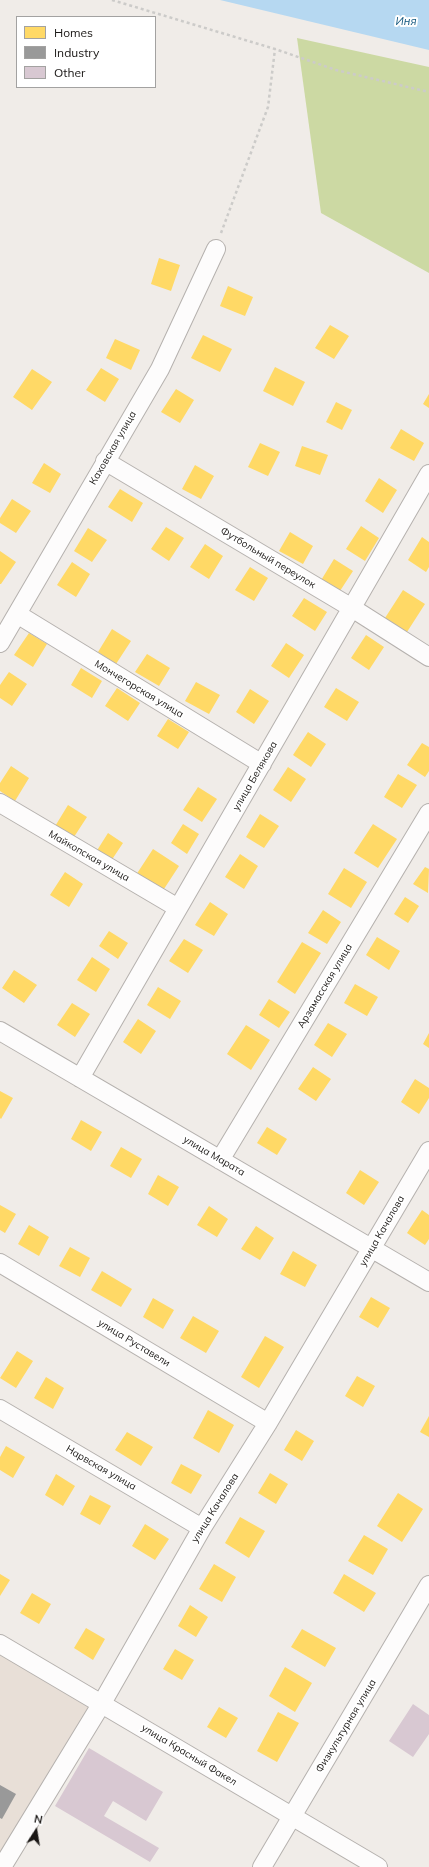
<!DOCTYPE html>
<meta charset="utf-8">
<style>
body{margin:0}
#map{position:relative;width:429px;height:1867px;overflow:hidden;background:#f0ece8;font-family:Mulish,sans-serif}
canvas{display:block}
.legend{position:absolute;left:16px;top:16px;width:140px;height:72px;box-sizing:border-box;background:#fff;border:1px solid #a3a2a1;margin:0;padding:5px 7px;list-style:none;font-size:12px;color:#1a1715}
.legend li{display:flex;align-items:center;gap:8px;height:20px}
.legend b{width:20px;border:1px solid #a3a2a1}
.north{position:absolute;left:16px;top:1811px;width:40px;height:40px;-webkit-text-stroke:3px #fff;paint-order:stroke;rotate:12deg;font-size:11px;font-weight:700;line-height:16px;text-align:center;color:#1a1715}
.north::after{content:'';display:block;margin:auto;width:14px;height:18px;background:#1a1715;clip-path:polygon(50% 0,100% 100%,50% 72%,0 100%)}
</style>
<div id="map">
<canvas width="429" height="1867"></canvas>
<ul class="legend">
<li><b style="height:11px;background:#ffd966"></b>Homes</li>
<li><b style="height:11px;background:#999"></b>Industry</li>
<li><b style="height:11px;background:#d8c8d2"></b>Other</li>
</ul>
<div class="north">N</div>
</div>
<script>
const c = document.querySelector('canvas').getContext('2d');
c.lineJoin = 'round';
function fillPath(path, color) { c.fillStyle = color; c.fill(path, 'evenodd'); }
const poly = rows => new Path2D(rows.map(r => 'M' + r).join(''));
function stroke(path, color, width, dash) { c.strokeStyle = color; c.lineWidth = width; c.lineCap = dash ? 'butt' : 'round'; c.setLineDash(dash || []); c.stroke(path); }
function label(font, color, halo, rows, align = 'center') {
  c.font = font + ' Mulish,sans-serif'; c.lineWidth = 4; c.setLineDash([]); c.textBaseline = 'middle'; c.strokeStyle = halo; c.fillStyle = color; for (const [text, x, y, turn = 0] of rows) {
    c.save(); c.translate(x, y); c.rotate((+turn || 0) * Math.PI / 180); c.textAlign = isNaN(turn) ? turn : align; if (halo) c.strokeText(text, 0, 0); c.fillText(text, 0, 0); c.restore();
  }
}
const built = poly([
 [0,1655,92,1706,0,1860]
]);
const forest = poly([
 [297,38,429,67,429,273,321,213]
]);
const water = poly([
 [220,0,429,0,429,50]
]);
const homes = poly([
 [159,258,180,265,171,291,151,284],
 [228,286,253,297,245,316,220,306],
 [330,325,349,336,334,359,315,348],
 [203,335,232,349,220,372,191,358],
 [115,339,140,350,131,370,106,358],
 [275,367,305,382,293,406,263,391],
 [101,368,119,379,105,402,86,390],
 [32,369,52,382,32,410,13,397],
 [176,389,194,400,180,423,161,412],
 [429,394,429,408,423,404],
 [336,402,352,410,342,430,326,422],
 [401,429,424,443,414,461,390,448],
 [260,443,280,452,268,476,248,467],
 [302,446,328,455,320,475,295,466],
 [44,463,61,474,50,493,32,483],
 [195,465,214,476,201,499,182,489],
 [379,478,397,490,383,513,365,501],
 [120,489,143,503,132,522,108,507],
 [12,499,31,511,16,533,0,523,0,518],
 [361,526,379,538,365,561,346,549],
 [166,527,184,538,169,561,151,549],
 [88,528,107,540,92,562,74,551],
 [290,532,313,546,303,564,279,551],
 [422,537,429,542,429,567,426,572,408,560],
 [205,544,223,556,209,579,190,567],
 [0,551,16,562,1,584,0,584],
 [334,559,353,571,338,594,320,582],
 [72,562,90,574,76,597,57,585],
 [250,567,268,578,254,601,235,590],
 [403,590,425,604,407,632,385,618],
 [304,598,327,612,315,631,292,616],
 [112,629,131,641,116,664,98,652],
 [29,633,47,644,33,667,14,655],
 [366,635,384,647,369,670,351,658],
 [286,643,304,655,289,678,271,666],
 [147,654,170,668,159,686,135,672],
 [81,668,102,681,92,698,71,685],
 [9,672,27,684,12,706,0,698,0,685],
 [196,682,220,695,209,714,185,701],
 [117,688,140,703,128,721,105,706],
 [336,688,359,702,347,721,324,707],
 [250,689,269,701,254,724,236,712],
 [168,719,189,732,178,749,157,736],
 [308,732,326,744,311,767,293,755],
 [422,743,429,747,429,771,425,777,407,765],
 [11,766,29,778,15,801,0,791,0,783],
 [288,767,306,779,291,802,273,790],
 [398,774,417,785,402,808,384,797],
 [198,787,217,799,202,822,183,810],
 [68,805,87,817,72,840,54,828],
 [260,814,279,826,264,848,246,837],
 [183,824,199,834,187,854,171,843],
 [373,824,397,839,378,868,354,853],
 [108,833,123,843,111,861,96,852],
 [153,849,179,866,162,892,136,875],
 [240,854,258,866,244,889,225,877],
 [425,867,429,869,428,893,413,884],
 [344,868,367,882,351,908,328,894],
 [65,872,83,884,69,907,50,895],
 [405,897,419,906,408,923,394,914],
 [210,902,228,914,214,936,195,925],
 [323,910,341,922,327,944,308,933],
 [109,931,128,943,118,959,99,946],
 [377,937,400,951,389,970,366,955],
 [184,939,203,950,188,973,169,961],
 [302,942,321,953,295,994,277,982],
 [92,957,110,969,96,992,77,980],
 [14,970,37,985,24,1003,2,988],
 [355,984,378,997,367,1016,344,1003],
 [158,987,181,1001,170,1019,147,1005],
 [269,999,290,1012,279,1028,259,1015],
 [72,1003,90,1014,75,1037,57,1025],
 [138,1019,156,1031,141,1054,123,1042],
 [328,1023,347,1034,332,1057,314,1045],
 [246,1025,270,1040,251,1070,227,1054],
 [429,1033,429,1048,423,1044],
 [313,1067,331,1079,316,1101,298,1089],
 [415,1079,429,1088,429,1098,419,1114,401,1102],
 [0,1091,13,1098,1,1119,0,1118],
 [81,1120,102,1132,91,1151,71,1139],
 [267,1127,287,1139,277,1155,257,1143],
 [121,1147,142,1159,131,1178,110,1166],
 [360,1170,379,1182,364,1205,346,1193],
 [158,1175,179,1187,168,1206,148,1194],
 [0,1205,16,1214,5,1233,0,1230],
 [209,1206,228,1219,217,1237,197,1225],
 [422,1210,429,1215,429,1239,425,1245,407,1233],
 [29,1225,49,1237,39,1256,18,1244],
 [256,1226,274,1238,260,1260,241,1249],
 [70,1247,90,1258,80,1277,59,1266],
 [293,1251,317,1265,305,1287,280,1274],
 [102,1271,132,1289,121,1307,91,1290],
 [371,1297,390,1308,378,1328,359,1317],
 [153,1298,174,1310,163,1329,143,1317],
 [193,1316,219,1331,206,1353,180,1338],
 [265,1336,284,1347,259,1388,241,1377],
 [17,1351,33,1361,16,1388,0,1378],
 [357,1376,375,1386,363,1407,345,1396],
 [46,1377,64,1388,53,1409,34,1398],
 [208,1410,234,1425,219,1453,193,1438],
 [429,1416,429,1437,420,1432],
 [296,1430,314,1441,302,1461,284,1450],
 [127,1432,153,1447,141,1466,115,1450],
 [6,1446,25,1457,13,1478,0,1470,0,1457],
 [181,1464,202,1475,191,1494,171,1483],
 [270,1473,288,1484,276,1504,258,1493],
 [56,1474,75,1486,63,1506,45,1495],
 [398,1493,423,1509,402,1542,377,1526],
 [90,1495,111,1506,100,1525,80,1514],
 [240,1517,265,1531,249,1558,225,1543],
 [145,1524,169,1539,155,1560,132,1546],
 [364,1535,388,1549,373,1575,348,1561],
 [214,1564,236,1577,222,1602,199,1589],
 [0,1574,10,1580,0,1596],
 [344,1574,376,1593,364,1612,333,1593],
 [32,1593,51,1604,39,1624,20,1613],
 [190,1605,208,1617,196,1637,178,1626],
 [86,1628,105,1639,93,1660,74,1648],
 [302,1629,336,1648,325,1667,291,1647],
 [175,1649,194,1660,182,1680,163,1669],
 [285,1667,312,1683,295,1712,269,1696],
 [219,1707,238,1718,226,1738,207,1727],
 [278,1712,299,1723,277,1762,257,1751]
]);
const industry = poly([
 [0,1785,16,1794,2,1819,0,1818]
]);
const building = poly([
 [413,1704,429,1715,429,1734,413,1757,389,1741],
 [89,1748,163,1792,146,1821,113,1801,104,1816,159,1848,150,1862,55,1806]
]);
const path = poly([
 [112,0,275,49,336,70,429,92],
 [221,233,268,107,275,49]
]);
const street = poly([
 [105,461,352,608,429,657],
 [17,614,262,764],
 [0,643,160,369,216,249],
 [0,803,178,908],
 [0,1031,429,1282],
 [80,1078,429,474],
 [220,1160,429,813],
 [0,1263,268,1423],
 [0,1409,202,1528],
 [0,1644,378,1867],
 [2,1867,102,1703,202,1528,268,1423,429,1151],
 [262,1867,429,1585]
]);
const streetNames = [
 ["Каховская улица",113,448,-60],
 ["Футбольный переулок",268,558,31],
 ["Мончегорская улица",139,689,31],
 ["улица Белякова",255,776,-60],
 ["Майкопская улица",89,856,30],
 ["Арзамасская улица",325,986,-59],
 ["улица Марата",214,1156,30],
 ["улица Качалова",382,1231,-60],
 ["улица Руставели",134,1343,31],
 ["Нарвская улица",101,1468,30],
 ["улица Качалова",215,1508,-58],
 ["Физкультурная улица",346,1726,-59],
 ["улица Красный Факел",189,1755,31]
];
const waterNames = [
 ["Иня",406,22]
];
fillPath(built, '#e8dfd7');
fillPath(forest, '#ccd9a3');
fillPath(water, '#b6d8f1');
fillPath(homes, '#ffd966');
fillPath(industry, '#999');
fillPath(building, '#d8c8d2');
stroke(street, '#b5b1ae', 20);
stroke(path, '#cccbc9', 2.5, [3, 3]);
stroke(street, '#fdfcfc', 18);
label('10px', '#1a1715', '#fff', streetNames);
label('italic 11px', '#0e547c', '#fff', waterNames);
</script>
